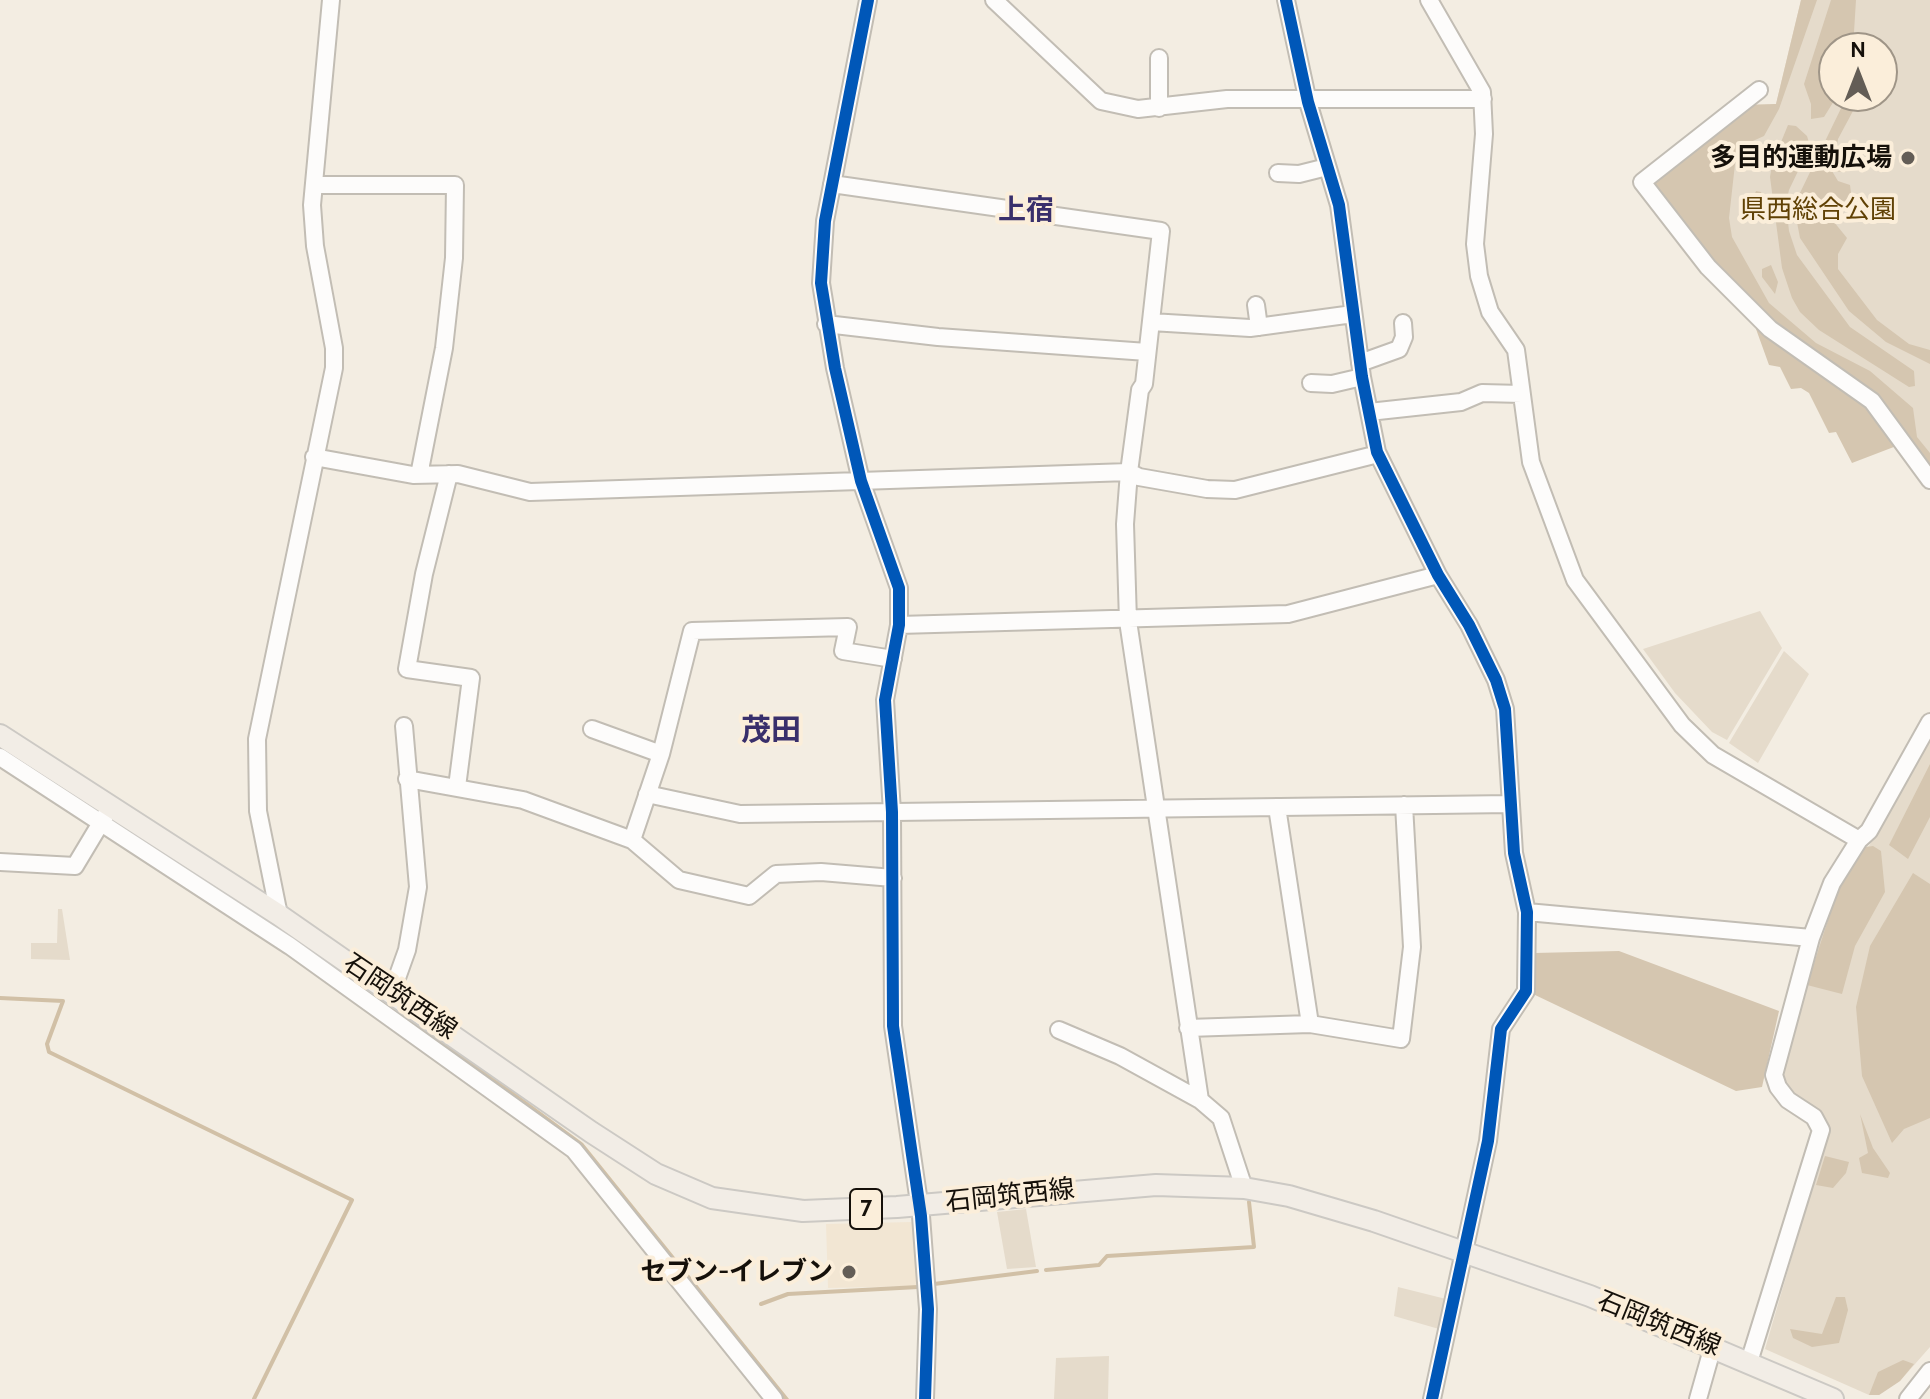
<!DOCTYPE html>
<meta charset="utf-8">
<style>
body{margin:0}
#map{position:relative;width:1930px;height:1399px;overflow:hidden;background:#f3ede2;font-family:Cabin,sans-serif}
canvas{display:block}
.north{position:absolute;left:1818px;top:32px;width:80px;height:80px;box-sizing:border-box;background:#fbeeda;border:2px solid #9f9587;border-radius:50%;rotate:0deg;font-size:22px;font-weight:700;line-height:32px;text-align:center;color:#15100a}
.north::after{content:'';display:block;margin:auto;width:28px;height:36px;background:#635d56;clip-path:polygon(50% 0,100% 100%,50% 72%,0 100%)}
</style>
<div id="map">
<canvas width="1930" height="1399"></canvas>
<div class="north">N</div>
</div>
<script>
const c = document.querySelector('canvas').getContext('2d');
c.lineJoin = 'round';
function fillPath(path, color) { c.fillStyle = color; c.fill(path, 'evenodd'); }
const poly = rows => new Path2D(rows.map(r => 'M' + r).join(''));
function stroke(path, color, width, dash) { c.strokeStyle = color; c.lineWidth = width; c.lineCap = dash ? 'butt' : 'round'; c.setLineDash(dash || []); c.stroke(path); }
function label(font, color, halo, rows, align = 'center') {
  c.font = font + ' Cabin,"Noto Sans JP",sans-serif'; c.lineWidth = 8; c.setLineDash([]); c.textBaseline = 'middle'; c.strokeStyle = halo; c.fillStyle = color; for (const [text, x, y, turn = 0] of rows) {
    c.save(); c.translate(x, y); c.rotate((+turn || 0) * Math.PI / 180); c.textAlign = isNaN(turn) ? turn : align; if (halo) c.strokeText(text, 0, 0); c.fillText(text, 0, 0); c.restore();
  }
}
const built = poly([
 [912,1222,917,1286,828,1288,826,1224]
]);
const green = poly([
 [1801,0,1930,0,1930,470,1709,258,1746,105,1776,104],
 [1834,48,1882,48,1882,96,1834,96],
 [1760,611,1782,648,1727,740,1712,732,1675,693,1643,649],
 [1784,651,1809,674,1758,763,1729,743],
 [1930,730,1930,1347,1900,1381,1879,1395,1869,1395,1765,1349,1827,1136,1827,1123,1820,1113,1788,1092,1780,1074,1820,940,1860,848,1869,846],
 [58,909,62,909,70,960,31,959,31,943,57,943],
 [1026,1209,1036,1267,1007,1269,997,1212],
 [1398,1287,1446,1299,1439,1329,1394,1316],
 [1109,1356,1108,1399,1054,1399,1056,1358]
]);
const forest = poly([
 [1801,0,1817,0,1779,109,1764,136,1744,145,1735,164,1729,218,1732,237,1769,303,1816,343,1870,371,1913,408,1917,437,1930,453,1930,470,1890,414,1771,323,1728,280,1649,181,1746,105,1776,104],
 [1831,0,1856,0,1853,48,1834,48,1837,96,1824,117,1811,119,1811,104,1804,84],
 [1847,96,1861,96,1838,139,1837,145,1845,150,1849,160,1846,172,1832,171,1838,181,1850,185,1852,201,1833,207,1834,222,1847,238,1838,254,1838,269,1877,320,1909,344,1930,350,1930,364,1886,342,1849,311,1800,238,1796,217,1797,199],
 [1788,125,1796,126,1807,136,1810,146,1789,190,1786,204,1789,231,1797,255,1850,327,1914,371,1915,386,1909,387,1819,330,1800,312,1792,298,1782,268,1770,177,1772,164],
 [1756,191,1761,192,1765,206,1761,217,1756,219,1749,209],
 [1771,265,1778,282,1775,294,1762,277,1762,269],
 [1763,326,1871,404,1899,445,1852,463,1836,432,1829,433,1809,393,1801,388,1791,389,1780,367,1769,365,1756,329],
 [1930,764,1930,817,1908,859,1889,845],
 [1873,846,1881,851,1885,892,1855,946,1842,994,1807,985,1839,886,1860,848],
 [1913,873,1930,884,1930,1118,1904,1129,1892,1143,1862,1076,1856,1007,1870,946],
 [1619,951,1779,1011,1762,1087,1736,1091,1533,994,1534,953],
 [1860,1114,1873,1148,1890,1173,1888,1178,1862,1173,1859,1158,1868,1153],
 [1825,1156,1849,1162,1846,1173,1833,1188,1816,1185],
 [1836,1297,1845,1297,1848,1310,1839,1343,1812,1347,1793,1338,1790,1329,1822,1334],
 [1903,1360,1914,1364,1900,1381,1879,1395,1869,1395,1878,1372]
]);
const water = poly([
 [507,1087,583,1143,789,1399,784,1399,730,1331,705,1306,584,1148,505,1091]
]);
const stream = poly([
 [369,993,510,1092],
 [0,998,63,1001,47,1044,49,1052,352,1200,254,1399],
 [1046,1270,1099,1265,1107,1256,1254,1247,1249,1202],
 [934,1284,1037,1271],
 [761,1304,788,1294,918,1287]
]);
const minor = poly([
 [868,0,825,221,821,283,835,368,861,481,899,588,899,625,885,700,892,812,893,1026,921,1216,928,1309,925,1399],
 [994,0,1101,101,1138,109,1227,99,1483,99],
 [1286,0,1308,102,1339,205,1362,377,1377,452,1438,575,1469,625,1496,680,1505,709,1514,853,1527,912,1526,991,1501,1029,1488,1141,1432,1399],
 [1429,0,1482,92,1484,134,1475,244,1479,276,1490,312,1516,350,1531,462,1575,580,1682,725,1713,755,1859,840],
 [1159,58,1159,108],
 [1759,90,1642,182,1708,267,1770,329,1872,401,1930,480],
 [1278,173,1299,174,1327,167],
 [832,184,1161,231,1144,384,1140,390,1129,472,1125,524,1128,621,1200,1100],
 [314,185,455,185,454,258,444,348,419,475],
 [1256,305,1259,327],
 [1151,322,1250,328,1353,314],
 [826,324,938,337,1147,352],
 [1360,363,1399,349,1404,337,1403,323],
 [1311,383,1332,384,1362,377],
 [1369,412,1461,402,1482,393,1522,394],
 [314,457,413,475,458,474,530,492,1129,472,1139,477,1207,489,1235,490,1378,454],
 [449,474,424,574,407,669,471,678,457,787],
 [899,625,1288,614,1438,575],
 [592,729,661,754],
 [0,757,290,946,574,1150,774,1399],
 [407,779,523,800,632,840,679,880,749,896,776,874,821,872,893,878],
 [647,794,740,814,1511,804],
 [1277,807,1310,1024],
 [632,840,661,754,692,631,848,627,843,651,893,659],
 [0,862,75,866,105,816],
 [1527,912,1811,938],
 [279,915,258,811,257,739,334,368,334,348,315,246,312,205,331,0],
 [392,992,407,950,418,887,404,726],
 [1188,1028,1310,1024,1401,1039,1412,947,1404,805],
 [1059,1030,1120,1056,1200,1100,1221,1118,1244,1188],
 [1749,1362,1821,1130,1814,1117,1788,1100,1778,1087,1774,1075,1811,938,1832,883,1859,840,1869,831,1930,722],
 [1698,1399,1713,1346],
 [1908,1399,1930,1371]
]);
const major = poly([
 [0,735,279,915,591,1132,656,1174,712,1198,803,1211,897,1207,1156,1185,1244,1188,1289,1196,1374,1221,1590,1296,1833,1399]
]);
const cycleway = poly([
 [868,0,825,221,821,283,835,368,861,481,899,588,899,625,885,700,892,812,893,1026,921,1216,928,1309,925,1399],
 [1286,0,1308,102,1339,205,1362,377,1377,452,1438,575,1469,625,1496,680,1505,709,1514,853,1527,912,1526,991,1501,1029,1488,1141,1432,1399]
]);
const markers = [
 [1908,158,8,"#635d56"],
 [849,1272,8,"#635d56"]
];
const shields = [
 [866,1209,32]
];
const shieldNames = [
 ["7",866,1209]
];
const poiNames = [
 ["多目的運動広場",1892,158],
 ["セブン-イレブン",833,1272]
];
const parkNames = [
 ["県西総合公園",1818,210]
];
const streetNames = [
 ["石岡筑西線",400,997,34],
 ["石岡筑西線",1010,1196,-6],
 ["石岡筑西線",1659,1324,22]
];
const neighbourhoodNames = [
 ["上宿",1026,211]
];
const quarterNames = [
 ["茂田",771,731]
];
fillPath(built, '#f2e6d3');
fillPath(green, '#e5dbcb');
fillPath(forest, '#d5c6b0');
fillPath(water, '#d1c0a6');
stroke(stream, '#d1c0a6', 4);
stroke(minor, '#c2bdb4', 20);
stroke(major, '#ccc9c4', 24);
stroke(minor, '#fdfcfb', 16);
stroke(major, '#f2ede6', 20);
stroke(cycleway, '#0057b8', 12);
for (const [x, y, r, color] of markers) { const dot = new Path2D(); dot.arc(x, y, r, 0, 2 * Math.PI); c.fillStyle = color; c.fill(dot); stroke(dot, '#fbeeda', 3); }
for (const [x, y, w] of shields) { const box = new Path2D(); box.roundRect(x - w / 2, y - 20, w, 40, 6); c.fillStyle = '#fbeeda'; c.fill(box); stroke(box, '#15100a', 2); }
label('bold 24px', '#15100a', null, shieldNames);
label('bold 26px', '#15100a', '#fbeeda', poiNames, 'right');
label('26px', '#604105', '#fbeeda', parkNames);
label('26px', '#15100a', '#fbeeda', streetNames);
label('bold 28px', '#392f6b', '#fbeeda', neighbourhoodNames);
label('bold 30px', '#392f6b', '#fbeeda', quarterNames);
</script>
